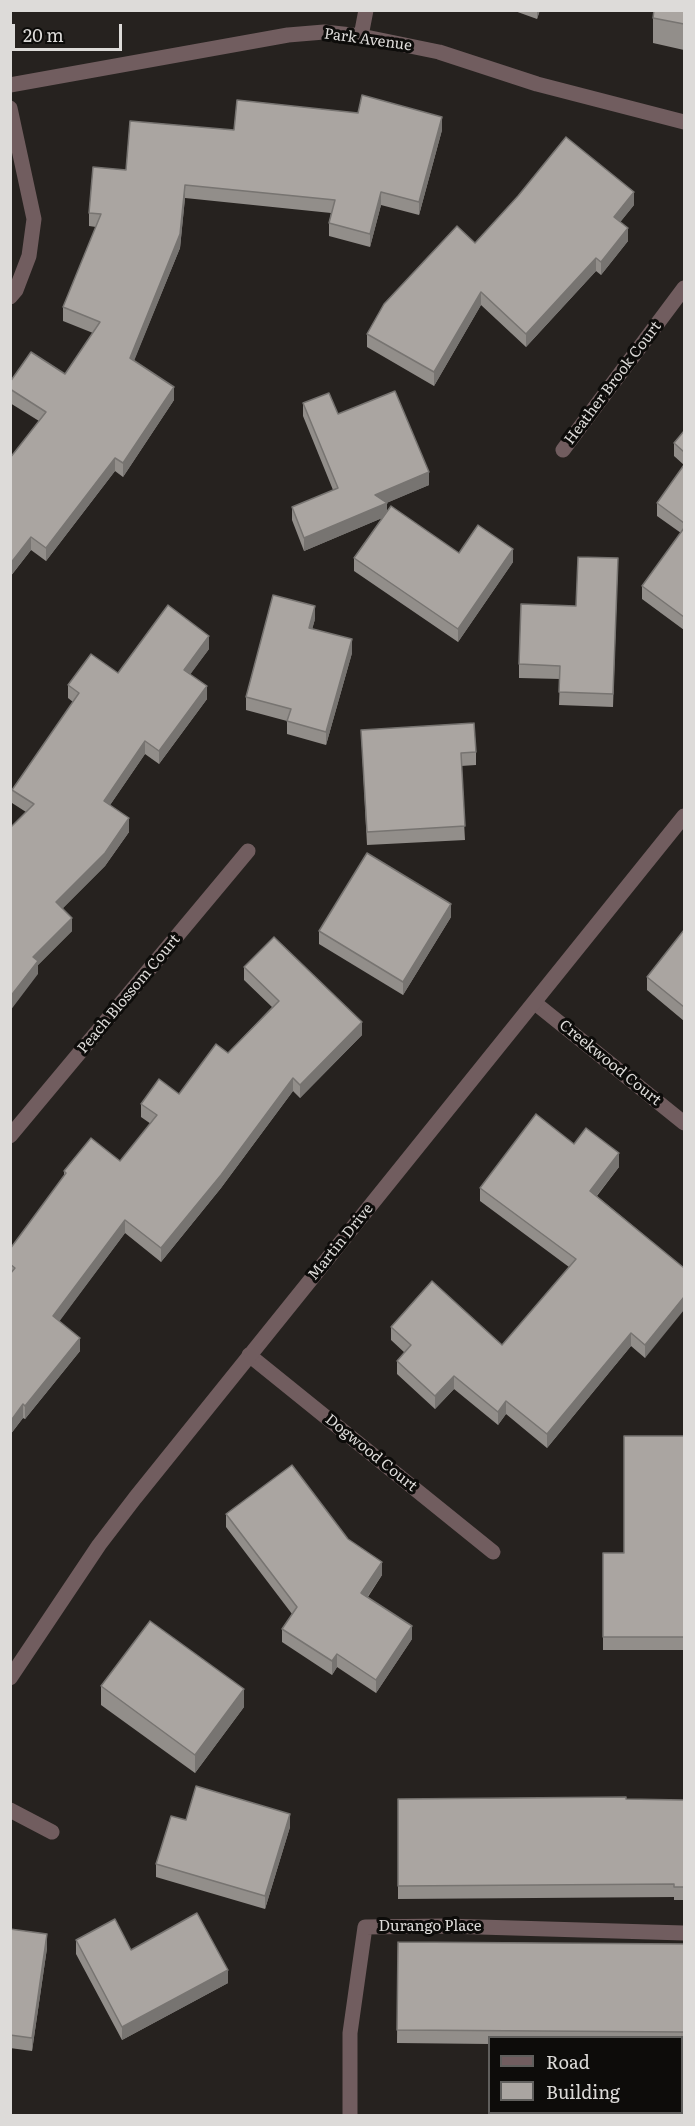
<!DOCTYPE html>
<style>
body{margin:0}
#map{position:relative;width:695px;height:2126px;overflow:hidden;background:#26221f;font-family:Literata,serif}
canvas{display:block}
.frame{position:absolute;inset:0;border:12px solid #dddbd9;pointer-events:none}
.legend{position:absolute;left:488px;top:2036px;width:195px;height:78px;box-sizing:border-box;background:#0d0c0a;border:2px solid #605f5d;margin:0;padding:8px 10px;list-style:none;font-size:18px;color:#dddbd9}
.legend li{display:flex;align-items:center;gap:12px;height:30px}
.legend b{width:30px;border:2px solid #605f5d}
.scale{position:absolute;left:12px;top:24px;width:110px;height:27px;box-sizing:border-box;border:3px solid #dddbd9;border-top:0;padding-left:8px;font-size:18px;line-height:21px;white-space:nowrap;color:#dddbd9;-webkit-text-stroke:4px #0d0c0a;paint-order:stroke}
</style>
<div id="map">
<canvas width="695" height="2126"></canvas>
<div class="frame"></div>
<ul class="legend">
<li><b style="height:8px;background:#715d5f"></b>Road</li>
<li><b style="height:16px;background:#aaa5a1"></b>Building</li>
</ul>
<div class="scale">20 m</div>
</div>
<script>
const c = document.querySelector('canvas').getContext('2d');
c.lineJoin = 'round';
const poly = rows => new Path2D(rows.map(r => 'M' + r).join(''));
function stroke(path, color, width, dash) { c.strokeStyle = color; c.lineWidth = width; c.lineCap = dash ? 'butt' : 'round'; c.setLineDash(dash || []); c.stroke(path); }
function fillPath(path, color) { c.fillStyle = color; c.fill(path, 'evenodd'); }
function label(font, color, halo, rows, align = 'center') {
  c.font = font + ' Literata,serif'; c.lineWidth = 6; c.setLineDash([]); c.textBaseline = 'middle'; c.strokeStyle = halo; c.fillStyle = color; for (const [text, x, y, turn = 0] of rows) {
    c.save(); c.translate(x, y); c.rotate((+turn || 0) * Math.PI / 180); c.textAlign = isNaN(turn) ? turn : align; if (halo) c.strokeText(text, 0, 0); c.fillText(text, 0, 0); c.restore();
  }
}
const minor = poly([
 [361,36,366,10],
 [10,85,288,35,324,32,361,36,439,52,537,84,684,122],
 [10,108,34,219,29,256,16,290,10,297],
 [563,450,684,288],
 [535,1003,684,1123],
 [10,1136,248,851],
 [249,1355,493,1552],
 [10,1810,52,1832],
 [350,2116,350,2033,365,1927,445,1926,684,1933]
]);
const tertiary = poly([
 [10,1678,99,1545,135,1498,684,816]
]);
const wall = poly([
 [512,10,540,10,537,19],
 [684,10,684,50,653,43,653,18],
 [234,130,442,130,419,215,381,205,370,247,329,236,329,223,331,213,185,198,180,248,134,360,174,400,123,477,115,471,46,561,31,550,10,577,39,421,10,403,10,382,65,374,93,333,63,321,63,307,96,227,89,226,89,213,126,170],
 [634,205,620,222,628,241,601,275,596,271,526,347,481,305,434,386,367,347,367,334,475,243],
 [303,403,338,414,429,485,386,503,387,512,459,553,513,562,458,642,354,571,354,558,382,518,304,551,292,520,292,507,333,490,303,416],
 [684,431,684,465,674,456,674,443],
 [684,465,684,630,642,599,642,586,681,533,657,516,657,503],
 [618,558,613,707,559,705,560,679,519,678,519,664,576,606],
 [315,619,312,629,352,653,326,745,287,734,287,721,246,710,246,697],
 [209,649,190,674,207,699,159,764,145,754,110,805,129,832,105,866,63,908,72,931,38,965,38,974,26,812,12,803,12,790,73,702,68,698,68,685,118,673],
 [361,730,476,752,476,765,461,766,465,840,367,845],
 [451,917,403,995,319,944,319,931],
 [684,930,684,1021,647,990,647,977],
 [244,967,362,1035,300,1098,293,1091,221,1188,161,1262,125,1233,59,1321,80,1351,25,1419,23,1418,10,1435,10,1249,64,1176,64,1171,120,1161,151,1124,141,1117,141,1104,179,1094,228,1053,272,1007,244,980],
 [574,1144,619,1167,597,1196,684,1268,645,1358,631,1346,547,1448,506,1414,498,1425,454,1389,435,1409,397,1374,397,1361,405,1353,391,1340,391,1327,502,1345,569,1267,480,1201,480,1188],
 [684,1436,684,1650,603,1650,603,1553,624,1553],
 [226,1514,348,1539,382,1575,368,1597,412,1639,376,1693,337,1667,332,1675,282,1642,282,1629,292,1614,226,1527],
 [101,1686,244,1707,195,1773,101,1705],
 [398,1799,684,1800,684,1900,674,1900,674,1897,398,1899],
 [186,1820,290,1827,265,1909,156,1877,156,1864],
 [10,1929,47,1948,32,2051,10,2048],
 [76,1940,131,1950,228,1983,122,2040,76,1954],
 [398,1942,684,1944,684,2045,681,2045,681,2037,489,2037,489,2044,397,2043]
]);
const shadedWall = poly([
 [537,10,540,10,537,19],
 [442,117,442,130,419,215,419,202],
 [185,185,185,198,180,248,130,371,130,358],
 [381,192,381,205,370,247,370,234],
 [634,192,634,205,614,230,614,217],
 [628,228,628,241,601,275,601,262],
 [596,258,596,271,526,347,526,334],
 [481,292,481,305,434,386,434,372],
 [174,387,174,400,123,477,123,463],
 [115,458,115,471,46,561,46,548],
 [429,472,429,485,375,508,375,495],
 [387,503,387,516,304,551,304,538],
 [31,537,31,550,10,577,10,564],
 [513,549,513,562,458,642,458,629],
 [315,606,315,619,309,641,309,628],
 [209,636,209,649,184,683,184,670],
 [352,639,352,653,326,745,326,732],
 [207,686,207,699,159,764,159,751],
 [145,741,145,754,104,814,104,801],
 [129,818,129,832,105,866,56,915,56,902],
 [451,904,451,917,403,995,403,982],
 [72,918,72,931,38,965,38,974,10,1011,10,997,33,957],
 [362,1022,362,1035,300,1098,300,1085],
 [293,1078,293,1091,221,1188,161,1262,161,1248],
 [619,1153,619,1167,590,1204,590,1191],
 [125,1220,125,1233,53,1330,53,1316],
 [684,1297,684,1310,645,1358,645,1345],
 [631,1333,631,1346,547,1448,547,1434],
 [80,1338,80,1351,25,1419,25,1406],
 [454,1376,454,1389,435,1409,435,1396],
 [506,1401,506,1414,498,1425,498,1412],
 [23,1404,23,1418,10,1435,10,1422],
 [382,1562,382,1575,361,1606,361,1593],
 [412,1626,412,1639,376,1693,376,1680],
 [337,1654,337,1667,332,1675,332,1661],
 [244,1689,244,1707,195,1773,195,1755],
 [290,1814,290,1827,265,1909,265,1896],
 [47,1934,47,1948,32,2051,32,2038],
 [228,1970,228,1983,122,2040,122,2027]
]);
const building = poly([
 [654,10,684,10,684,24,653,18,654,10],
 [362,95,442,117,419,202,381,192,370,234,329,223,335,200,185,185,180,234,130,358,174,387,123,463,115,458,46,548,31,537,10,564,10,458,46,412,10,389,10,382,31,352,65,374,100,322,63,307,101,214,89,213,93,167,126,170,130,121,234,130,237,100,358,113,362,95],
 [566,137,634,192,614,217,628,228,601,262,596,258,526,334,481,292,434,372,367,334,384,304,457,226,475,243,518,196,566,137],
 [395,391,429,472,375,495,387,503,304,538,292,507,338,488,303,403,329,393,338,414,395,391],
 [684,431,684,452,674,443,684,431],
 [684,465,684,523,657,503,684,465],
 [391,506,459,553,478,525,513,549,458,629,354,558,391,506],
 [684,528,684,617,642,586,684,528],
 [578,557,618,558,613,694,559,692,560,666,519,664,521,604,576,606,578,557],
 [273,595,315,606,309,628,352,639,326,732,287,721,291,709,246,697,273,595],
 [168,605,209,636,184,670,207,686,159,751,145,741,104,801,129,818,105,853,56,902,72,918,33,957,38,961,10,997,10,828,34,804,12,790,79,693,68,685,91,654,118,673,168,605],
 [474,723,476,752,461,753,465,826,367,832,361,730,474,723],
 [367,853,451,904,403,982,319,931,367,853],
 [684,930,684,1007,647,977,684,930],
 [274,937,362,1022,300,1085,293,1078,221,1175,161,1248,125,1220,53,1316,80,1338,25,1406,23,1404,10,1422,10,1274,15,1268,10,1264,10,1249,66,1173,64,1171,91,1138,120,1161,157,1115,141,1104,159,1079,179,1094,216,1044,228,1053,279,1001,244,967,274,937],
 [536,1114,574,1144,586,1128,619,1153,590,1191,684,1268,684,1297,645,1345,631,1333,547,1434,506,1401,498,1412,454,1376,435,1396,397,1361,411,1345,391,1327,432,1281,502,1345,576,1259,480,1188,536,1114],
 [624,1436,684,1436,684,1637,603,1637,603,1553,624,1553,624,1436],
 [292,1465,348,1539,382,1562,361,1593,412,1626,376,1680,337,1654,332,1661,282,1629,297,1607,226,1514,292,1465],
 [150,1621,244,1689,195,1755,101,1686,150,1621],
 [196,1786,290,1814,265,1896,156,1864,171,1816,186,1820,196,1786],
 [626,1797,626,1799,684,1800,684,1887,674,1887,674,1884,398,1886,398,1799,626,1797],
 [197,1913,228,1970,122,2027,76,1940,115,1919,131,1950,197,1913],
 [10,1929,47,1934,32,2038,10,2035,10,1929],
 [398,1942,684,1944,684,2032,397,2030,398,1942]
]);
const streetNames = [
 ["Park Avenue",368,40,8],
 ["Heather Brook Court",613,383,-53],
 ["Peach Blossom Court",129,994,-50],
 ["Creekwood Court",610,1063,39],
 ["Martin Drive",341,1242,-51],
 ["Dogwood Court",371,1453,39],
 ["Durango Place",430,1927]
];
stroke(minor, '#715d5f', 15);
stroke(tertiary, '#715d5f', 15);
fillPath(wall, '#928e8a');
fillPath(shadedWall, '#777471');
fillPath(building, '#aaa5a1');
stroke(building, '#777471', 1.5);
label('15px', '#dddbd9', '#0d0c0a', streetNames);
</script>
